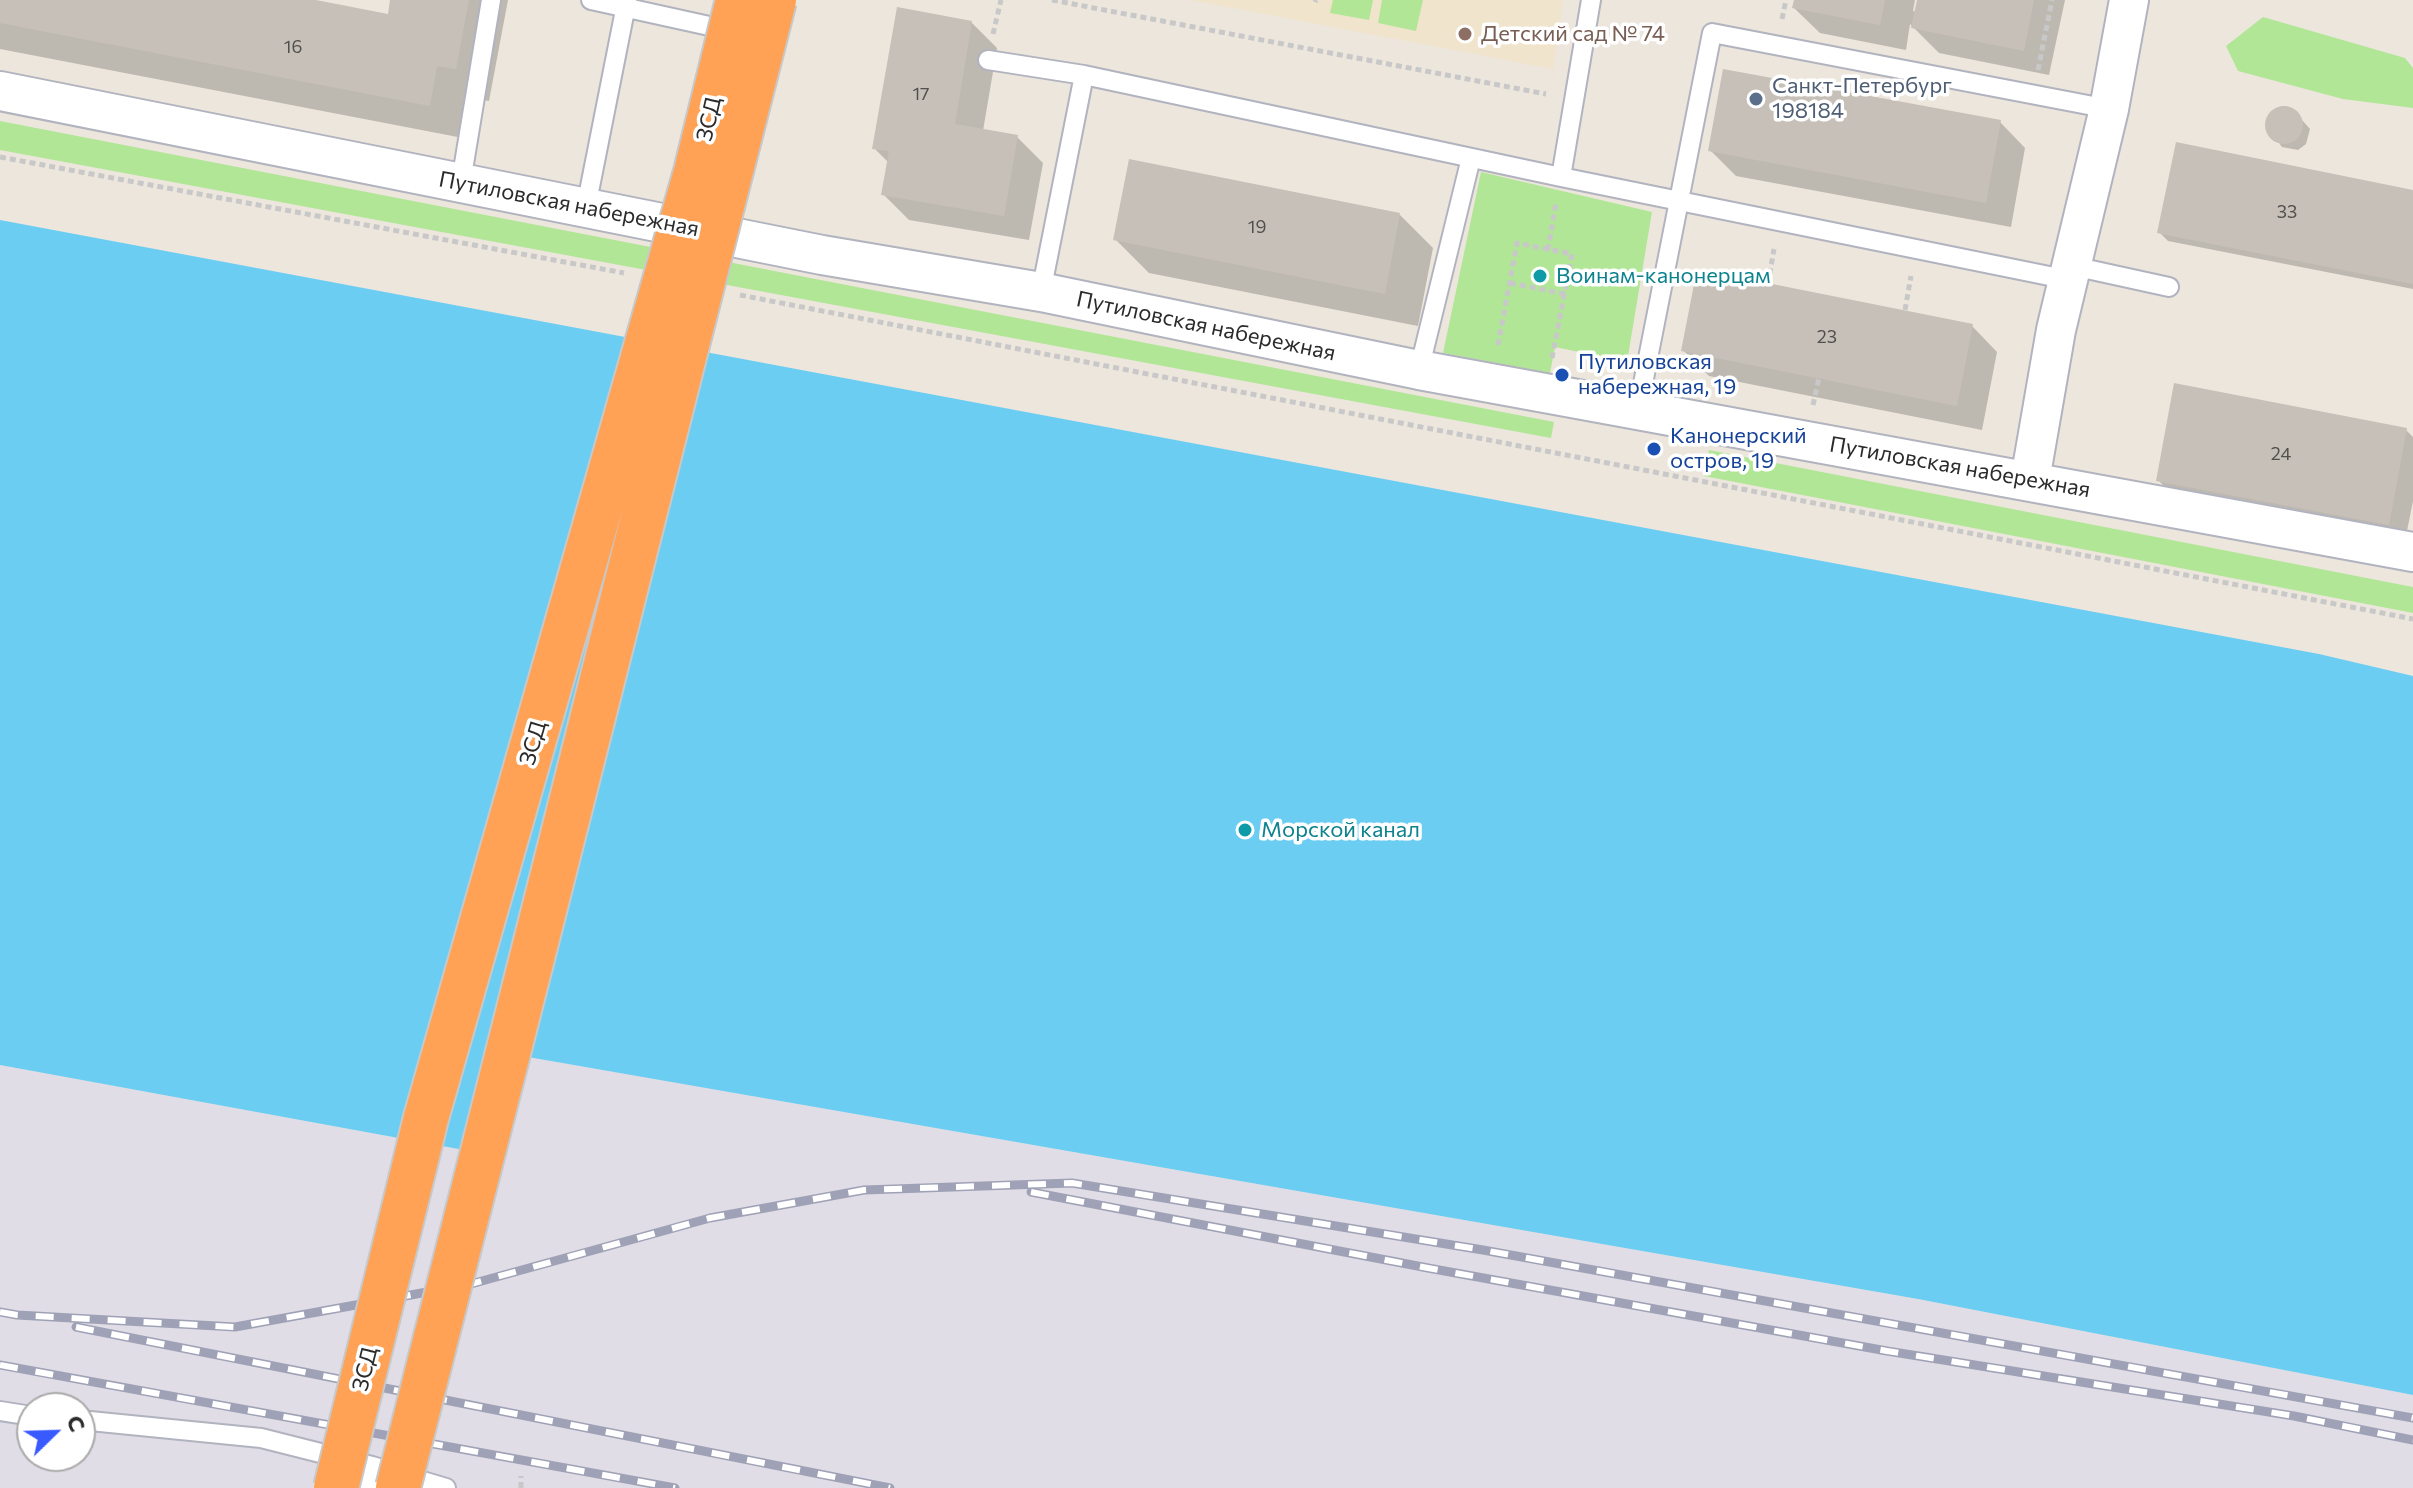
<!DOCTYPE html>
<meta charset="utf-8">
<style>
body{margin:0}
#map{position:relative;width:2413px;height:1488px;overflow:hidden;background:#ede6dd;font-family:Commissioner,sans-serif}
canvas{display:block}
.north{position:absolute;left:16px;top:1392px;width:80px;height:80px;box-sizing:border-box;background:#fff;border:2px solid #aaa;border-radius:50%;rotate:67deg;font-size:22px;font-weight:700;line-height:32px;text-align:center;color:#2b2b2b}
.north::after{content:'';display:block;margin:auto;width:28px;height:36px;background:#385aff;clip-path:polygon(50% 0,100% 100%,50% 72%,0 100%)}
</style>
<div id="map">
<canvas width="2413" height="1488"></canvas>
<div class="north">С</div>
</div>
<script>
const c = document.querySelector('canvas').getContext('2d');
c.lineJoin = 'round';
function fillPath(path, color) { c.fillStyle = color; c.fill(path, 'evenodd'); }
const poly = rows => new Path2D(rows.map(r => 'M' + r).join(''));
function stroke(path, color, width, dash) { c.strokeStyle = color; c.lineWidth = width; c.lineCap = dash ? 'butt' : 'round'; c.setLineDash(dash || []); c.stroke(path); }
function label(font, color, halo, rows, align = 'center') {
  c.font = font + ' Commissioner,sans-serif'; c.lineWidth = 7; c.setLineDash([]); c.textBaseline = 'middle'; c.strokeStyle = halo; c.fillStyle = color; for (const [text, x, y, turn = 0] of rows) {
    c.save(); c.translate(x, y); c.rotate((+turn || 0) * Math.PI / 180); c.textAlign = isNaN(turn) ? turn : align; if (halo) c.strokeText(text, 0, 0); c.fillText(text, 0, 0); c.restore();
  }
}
const industrial = poly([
 [522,1056,1918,1299,2413,1395,2413,1488,0,1488,0,1065,501,1157],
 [32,1408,80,1408,80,1456,32,1456]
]);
const education = poly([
 [1190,0,1563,0,1553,69]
]);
const green = poly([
 [1333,0,1373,0,1369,20,1330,13],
 [1382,0,1423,0,1416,31,1378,23],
 [2263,17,2405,58,2413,68,2413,108,2343,99,2238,71,2226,46],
 [0,121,1554,422,1551,438,0,150],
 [1481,172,1652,212,1627,362,1555,347,1550,373,1443,353],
 [1709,450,2413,587,2413,613,1704,476]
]);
const water = poly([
 [0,220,2319,654,2413,676,2413,1395,1918,1299,522,1056,502,1157,0,1065]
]);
const shadow = poly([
 [0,0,306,0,389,16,392,0,508,0,489,101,470,98,463,138,0,49],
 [1796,0,1915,0,1913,11,1917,12,1919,0,2065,0,2049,75,1939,53,1910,24,1906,50,1820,33,1794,8],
 [971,22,997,48,983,131,1017,137,1043,163,1029,240,909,220,883,194,889,163,874,148],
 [2278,109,2294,111,2310,129,2306,144,2298,150,2282,147,2268,128,2269,117],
 [2000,122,2025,148,2011,227,1736,176,1710,150],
 [2413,192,2413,289,2168,241,2160,233],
 [1400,215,1433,248,1418,326,1149,273,1116,240],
 [1972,326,1997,352,1982,430,1709,376,1683,350],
 [2406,430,2413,437,2413,501,2405,541,2175,497,2158,480]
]);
const building = poly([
 [0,0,316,0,388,14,390,0,469,0,456,69,437,66,430,106,0,23],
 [1794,0,1885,0,1880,25,1792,8],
 [1917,0,2034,0,2024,51,1911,28],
 [897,7,972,21,955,124,1018,135,1004,216,881,195,889,151,872,149],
 [1723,69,2001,120,1986,203,1708,151],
 '2265 125a19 19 0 1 1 38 0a19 19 0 1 1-38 0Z',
 [2176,142,2413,190,2413,284,2157,233],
 [1129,159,1400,213,1385,294,1113,240],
 [1697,269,1973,324,1957,406,1681,351],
 [2174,383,2407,428,2389,525,2156,481]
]);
const path = poly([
 [1052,0,1546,94],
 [1315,2,1316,0],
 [1782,19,1786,0],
 [993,34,1001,0],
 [2038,70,2052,0],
 [0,157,624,273],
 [1548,250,1556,203],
 [1510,283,1565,294],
 [1768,284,1774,249],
 [740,295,2413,619],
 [1905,310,1911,276],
 [1498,345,1517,243,1572,254,1552,358],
 [1813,405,1819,378],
 [521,1488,521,1476]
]);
const lane = poly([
 [591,0,732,31],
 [988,60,1084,75,1561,177,2069,280],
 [1561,177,1591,0],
 [461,182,491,0],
 [586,207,627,0],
 [2073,266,2169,287],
 [1041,292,1084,75],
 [1419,370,1471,158],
 [1638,409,1712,33,2109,109],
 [0,1411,32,1416],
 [80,1420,261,1438,372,1466,446,1488],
 [367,1488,372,1466]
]);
const street = poly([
 [0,91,822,255,1041,292,1419,370,2413,552],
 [2030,480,2056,330,2109,109,2129,0]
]);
const rail = poly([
 [1031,1192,1428,1268,1887,1351,2294,1416,2413,1440],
 [0,1312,17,1315,235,1327,471,1284,710,1218,864,1190,1072,1183,1483,1250,2413,1418],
 [76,1327,890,1488],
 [0,1365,675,1488]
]);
const highwayBridge = poly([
 [336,1488,426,1118,696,172,738,0],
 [398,1488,774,0]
]);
const markers = [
 [1465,34,8,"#8d6e63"],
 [1756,99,8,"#5c6f8a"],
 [1540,276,8,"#0f9aa8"],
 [1562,375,8,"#1a4fb4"],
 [1654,449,8,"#1a4fb4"],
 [1245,830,8,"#0f9aa8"]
];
const numberNames = [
 ["16",293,47],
 ["17",921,94],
 ["33",2287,212],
 ["19",1257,227],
 ["23",1827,337],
 ["24",2281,454]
];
const educationNames = [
 ["Детский сад № 74",1481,34]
];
const serviceNames = [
 ["Санкт-Петербург",1772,86],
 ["198184",1772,111]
];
const streetNames = [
 ["ЗСД",709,119,-77],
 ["Путиловская набережная",569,204,11],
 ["Путиловская набережная",1206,326,12],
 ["Путиловская набережная",1960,467,10],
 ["ЗСД",533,743,-74],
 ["ЗСД",365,1369,-76]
];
const cultureNames = [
 ["Воинам-канонерцам",1556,276],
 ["Морской канал",1261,830]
];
const transitNames = [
 ["Путиловская",1578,362],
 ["набережная, 19",1578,387],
 ["Канонерский",1670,436],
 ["остров, 19",1670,461]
];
fillPath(industrial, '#e0dde6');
fillPath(education, '#f0e4cc');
fillPath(green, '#b1e697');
fillPath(water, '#6ccdf3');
fillPath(shadow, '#0003');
fillPath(building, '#c6c0b8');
stroke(lane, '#b1b3bf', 22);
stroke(street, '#b1b3bf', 42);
stroke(path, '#c8c8c8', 5, [6, 4]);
stroke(lane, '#fff', 18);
stroke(street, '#fff', 38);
stroke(rail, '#9fa2b6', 9);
stroke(rail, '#fff', 6, [18]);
stroke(highwayBridge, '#c8c8c8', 48, []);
stroke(highwayBridge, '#ffa256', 44);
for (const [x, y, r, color] of markers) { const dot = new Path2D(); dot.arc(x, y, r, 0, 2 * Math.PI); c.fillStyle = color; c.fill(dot); stroke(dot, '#fff', 3); }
label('18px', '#52504e', null, numberNames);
label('22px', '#785e54', '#fff', educationNames, 'left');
label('22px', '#4e5e75', '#fff', serviceNames, 'left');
label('22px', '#2b2b2b', '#fff', streetNames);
label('22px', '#0d838f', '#fff', cultureNames, 'left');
label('22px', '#164399', '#fff', transitNames, 'left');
</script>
